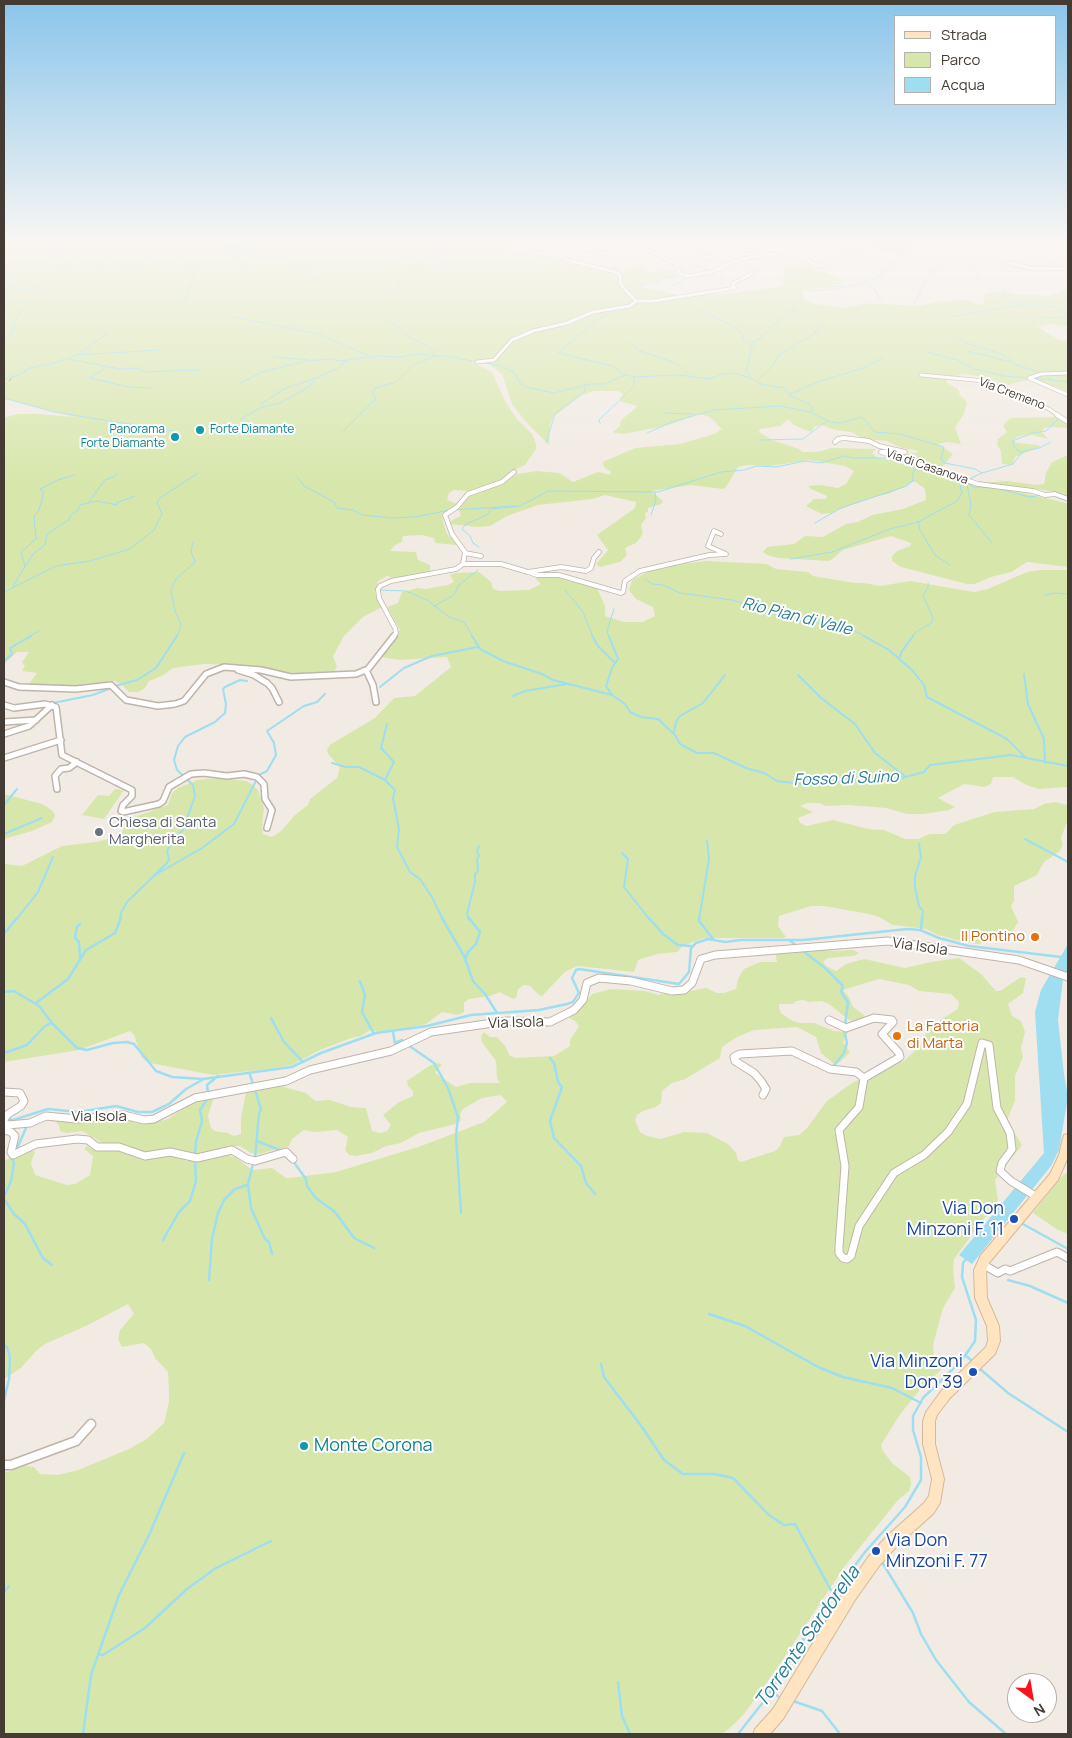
<!DOCTYPE html>
<style>
body{margin:0}
#map{position:relative;width:1072px;height:1738px;overflow:hidden;background:#f2ebe4;font-family:Manrope,sans-serif}
canvas{display:block}
.frame{position:absolute;inset:0;border:5px solid #443b34;pointer-events:none}
.legend{position:absolute;left:894px;top:15px;width:162px;height:90px;box-sizing:border-box;background:#fff;border:1px solid #b4b1ae;margin:0;padding:6px 9px;list-style:none;font-size:15px;color:#443b34}
.legend li{display:flex;align-items:center;gap:10px;height:25px}
.legend b{width:25px;border:1px solid #b4b1ae}
.north{position:absolute;left:1007px;top:1673px;width:50px;height:50px;box-sizing:border-box;background:#fff;border:1px solid #b4b1ae;border-radius:50%;rotate:148deg;font-size:14px;font-weight:700;line-height:20px;text-align:center;color:#443b34}
.north::after{content:'';display:block;margin:auto;width:18px;height:22px;background:#fb1119;clip-path:polygon(50% 0,100% 100%,50% 72%,0 100%)}
</style>
<div id="map">
<canvas width="1072" height="1738"></canvas>
<div class="frame"></div>
<ul class="legend">
<li><b style="height:6px;background:#ffe4c1"></b>Strada</li>
<li><b style="height:14px;background:#d7e7ab"></b>Parco</li>
<li><b style="height:14px;background:#9edef0"></b>Acqua</li>
</ul>
<div class="north">N</div>
</div>
<script>
const c = document.querySelector('canvas').getContext('2d');
c.lineJoin = 'round';
function fillPath(path, color) { c.fillStyle = color; c.fill(path, 'evenodd'); }
const poly = rows => new Path2D(rows.map(r => 'M' + r).join(''));
function stroke(path, color, width, dash) { c.strokeStyle = color; c.lineWidth = width; c.lineCap = dash ? 'butt' : 'round'; c.setLineDash(dash || []); c.stroke(path); }
function label(font, color, halo, rows, align = 'center') {
  c.font = font + ' Manrope,sans-serif'; c.lineWidth = 4; c.setLineDash([]); c.textBaseline = 'middle'; c.strokeStyle = halo; c.fillStyle = color; for (const [text, x, y, turn = 0] of rows) {
    c.save(); c.translate(x, y); c.rotate((+turn || 0) * Math.PI / 180); c.textAlign = isNaN(turn) ? turn : align; if (halo) c.strokeText(text, 0, 0); c.fillText(text, 0, 0); c.restore();
  }
}
const green = poly([
 [4,242,515,242,510,245,510,250,532,256,538,255,554,259,565,257,604,267,615,266,620,269,621,273,625,273,638,266,648,267,646,270,649,272,672,270,675,271,675,274,679,277,646,284,641,287,683,296,725,294,777,287,783,283,785,266,798,264,827,273,842,280,841,284,838,285,802,291,803,299,815,304,843,308,868,303,917,306,942,301,966,300,981,305,984,303,983,295,990,292,1003,291,1016,294,1050,296,1068,288,1068,327,1052,324,1038,327,1059,340,1068,341,1068,391,1032,379,1007,385,984,377,963,374,946,379,947,383,958,389,960,395,967,402,964,414,955,427,961,444,947,442,938,444,953,454,943,466,931,467,909,460,901,454,916,453,918,452,916,450,902,448,887,441,864,439,851,432,836,430,821,425,814,427,812,432,808,431,794,425,788,419,780,426,760,429,759,432,772,440,799,449,803,452,819,452,831,448,876,449,872,453,878,458,896,461,907,466,956,478,977,486,1024,493,1066,503,1068,503,1068,567,1027,562,1011,572,991,577,975,584,967,584,901,567,892,561,892,556,897,551,910,546,911,543,891,536,843,550,831,560,828,561,778,558,767,555,763,552,767,547,794,544,805,536,823,537,846,524,858,522,872,515,903,509,926,500,925,489,916,482,913,482,888,494,873,497,837,510,832,513,822,514,806,506,814,499,826,499,827,496,811,489,808,486,821,485,838,488,846,484,854,471,845,466,810,460,769,466,747,465,738,467,726,487,723,489,691,485,651,491,663,501,661,504,648,508,648,512,645,513,646,518,641,525,643,534,636,543,625,548,627,555,620,562,600,567,596,564,608,550,597,535,635,508,636,502,605,495,592,499,538,505,507,516,490,526,478,527,449,524,452,520,461,516,459,509,472,494,503,483,517,474,537,471,559,473,573,482,598,472,610,475,611,472,604,467,603,462,635,448,680,444,714,434,722,429,710,417,699,414,665,426,623,434,615,433,613,432,620,426,621,420,638,406,621,402,620,399,623,394,618,391,594,391,582,395,553,417,550,425,549,445,526,422,512,404,502,374,489,364,476,361,472,362,492,372,505,401,516,418,532,434,536,444,536,449,525,465,512,471,500,481,470,491,454,490,449,493,447,500,457,504,442,514,443,522,447,534,456,542,456,545,435,543,434,538,422,535,403,536,402,542,395,545,390,551,416,552,418,560,430,565,430,571,425,574,396,579,387,576,378,581,375,594,382,607,363,617,344,636,333,656,337,667,334,671,296,674,235,665,205,664,173,668,162,676,149,681,145,688,138,692,129,692,121,684,115,681,83,686,29,684,37,673,22,671,25,666,22,662,29,652,17,652,4,664,4,418,17,414,38,414,75,417,4,399],
 [877,242,925,242,916,247,910,254,902,256,872,247],
 [1058,417,1068,423,1068,428,1051,427,1044,428,1042,432,1048,439,1029,434,1017,437,1014,439,1016,443,1038,445,1040,447,1015,457,1012,465,1002,464,1001,451,997,445,998,439,1007,432,1003,426,1010,418],
 [1068,455,1068,497,1051,491,981,483,1007,481,1036,485,1044,484,1046,473,1052,462],
 [706,561,767,564,776,569,808,572,813,576,855,583,864,583,880,586,910,581,974,592,988,589,1027,572,1040,570,1068,570,1068,787,1039,789,1026,785,1013,777,993,777,991,784,984,787,964,784,938,798,955,807,949,810,924,814,907,814,886,808,849,805,825,806,820,803,807,803,800,806,813,812,798,818,800,823,806,826,833,820,868,829,884,830,905,839,918,839,930,834,945,834,954,825,995,812,1034,809,1044,804,1055,802,1067,805,1068,819,1061,838,1063,845,1059,852,1044,862,1037,875,1014,886,1014,901,1011,906,1018,922,1012,932,978,944,964,942,938,935,926,929,893,925,879,917,869,914,824,906,811,906,779,916,778,926,786,937,783,938,704,938,683,946,677,952,657,954,638,960,634,972,577,966,565,972,542,996,539,995,530,986,524,985,518,989,516,998,513,999,500,992,490,996,469,999,464,1003,464,1012,458,1015,442,1012,426,1024,398,1030,380,1032,370,1030,361,1036,351,1038,320,1050,292,1065,277,1068,213,1075,150,1063,142,1058,134,1035,130,1031,79,1050,4,1062,4,864,22,866,62,846,96,842,117,837,123,831,123,825,129,819,168,805,172,793,178,788,197,780,217,778,246,781,253,785,258,790,264,808,262,828,263,834,272,837,280,832,295,815,308,805,310,799,337,778,340,767,328,754,327,749,331,744,375,718,394,698,415,696,451,667,447,657,399,660,381,657,400,630,387,607,398,603,402,592,418,588,425,589,448,585,454,582,450,575,455,573,479,572,491,582,493,589,500,591,529,590,541,584,535,578,537,577,553,576,597,588,605,606,605,616,624,622,643,622,655,616,653,607,636,599,629,590,632,580,650,571,674,565],
 [115,789,124,790,104,819,82,815,98,795,109,796],
 [4,794,42,804,53,811,55,816,52,822,32,831,4,839],
 [822,949,835,951,853,950,859,953,854,956,828,958,823,961,826,966,836,971,846,964,864,959,905,968,931,962,959,958,981,974,996,991,1000,991,1021,977,1026,978,1023,993,1008,1004,1012,1016,1021,1021,1025,1032,1021,1048,1023,1057,1015,1076,1015,1100,1008,1118,1008,1122,1022,1145,995,1180,998,1200,954,1259,953,1270,955,1288,943,1308,933,1345,934,1357,941,1370,921,1388,899,1416,881,1445,883,1451,892,1463,910,1477,911,1484,909,1491,898,1500,844,1567,780,1664,744,1714,731,1727,722,1734,4,1734,4,1473,25,1466,34,1467,40,1474,58,1475,78,1470,129,1449,148,1438,164,1423,169,1402,169,1392,168,1372,155,1358,151,1349,144,1343,122,1347,118,1339,120,1330,134,1314,128,1304,88,1325,45,1344,36,1351,21,1368,4,1379,4,1161,29,1148,35,1152,31,1163,35,1175,67,1185,75,1184,90,1175,93,1156,84,1149,87,1146,95,1151,115,1150,142,1160,170,1156,187,1161,224,1155,235,1157,252,1170,272,1168,286,1178,290,1178,336,1172,421,1146,484,1122,507,1102,501,1095,482,1098,463,1109,460,1114,461,1120,456,1124,419,1133,401,1143,386,1146,372,1153,356,1156,349,1155,345,1150,348,1137,337,1130,315,1132,304,1130,292,1139,289,1146,259,1154,251,1153,240,1146,232,1146,199,1155,173,1150,146,1152,119,1144,104,1144,82,1131,67,1133,60,1131,59,1125,55,1121,59,1119,87,1123,121,1120,153,1123,168,1119,193,1103,214,1098,208,1115,210,1126,214,1131,228,1133,234,1136,241,1134,241,1117,246,1093,280,1086,306,1093,315,1101,330,1100,351,1107,366,1108,372,1131,380,1133,387,1131,391,1125,383,1115,399,1102,413,1096,413,1091,408,1086,407,1081,429,1066,436,1063,442,1064,435,1073,456,1087,470,1083,500,1083,497,1078,496,1061,482,1042,481,1036,484,1032,490,1037,497,1037,505,1046,510,1056,516,1058,554,1056,570,1046,570,1040,579,1026,575,1021,569,1018,580,1009,592,994,611,989,645,991,658,995,667,992,680,993,706,988,717,993,724,993,736,989,738,979,744,969,760,962,777,962,775,952],
 [879,979,909,985,919,991,951,994,959,1002,958,1009,929,1027,920,1046,904,1061,874,1075,864,1084,858,1080,852,1083,827,1101,807,1128,799,1135,784,1137,780,1146,775,1151,741,1162,738,1160,736,1153,728,1144,707,1133,684,1132,661,1139,647,1136,640,1132,635,1120,637,1115,643,1111,656,1107,661,1103,662,1091,672,1083,685,1079,720,1058,722,1047,737,1037,754,1030,797,1027,816,1037,821,1053,834,1064,840,1062,850,1052,843,1042,848,1032,834,1031,814,1023,800,1023,793,1021,782,1014,779,1009,779,1004,793,1004,796,1001,803,1000,809,1002,822,1001,829,1004,849,1020,856,1022,862,1020,864,1015,853,1007,849,997,843,990],
 [1068,1173,1068,1234,1058,1230,1033,1213,1064,1174]
]);
const water = poly([
 [1068,944,1068,970,1063,979,1058,1020,1064,1074,1068,1097,1059,1150,1051,1166,972,1264,959,1255,1044,1153,1035,1012,1041,990]
]);
const streamFar2 = poly([
 [176,242,176,245,182,249,185,266,192,270,194,276,184,301],
 [185,242,260,257,285,257,291,260,287,264,299,266,310,276,321,281],
 [592,242,595,244,593,250,598,254],
 [952,242,970,254,972,266,979,279],
 [1049,242,1044,247,1042,258,1053,266],
 [829,246,854,250],
 [220,247,275,250,304,255,317,255],
 [232,252,236,257,235,260,243,264,242,268],
 [537,253,555,242],
 [46,255,76,253,115,242],
 [49,258,57,256],
 [386,263,442,251],
 [99,266,109,253,125,242],
 [699,266,725,281],
 [56,273,71,264,80,253],
 [124,276,128,270,163,248,165,242],
 [4,279,18,276],
 [780,281,823,261,840,257,854,250,907,242],
 [867,283,875,290,881,301],
 [641,285,654,284,667,277,681,275],
 [670,286,681,282,694,271,695,267,701,264,706,258,707,246,712,243],
 [4,287,13,285],
 [826,287,844,286],
 [4,290,40,288],
 [1002,290,1009,301,1021,304],
 [808,291,837,289,870,281,888,270,899,254,909,248,914,242],
 [395,293,396,287,400,284,398,280,407,275,416,266,443,251,481,242],
 [1025,304,1054,307,1068,312],
 [913,305,928,278,939,266,937,263,943,257,930,242],
 [699,309,737,328,743,335,743,340,752,347,746,370,751,379],
 [616,310,595,321,558,353,612,366,625,375],
 [235,317,318,334,369,356],
 [949,317,1025,304],
 [1037,317,1057,318,1068,316],
 [388,319,410,338,426,345,432,350,434,355],
 [956,336,968,344,1002,354,1016,365,1042,373,1051,380],
 [4,340,12,333,15,321,24,308],
 [630,343,640,351,676,363,690,377],
 [751,346,753,345,751,343,762,338,761,336,783,317,791,311,795,311,792,302],
 [967,351,1011,362],
 [927,352,957,360,975,369,1004,376,1028,378],
 [79,354,109,332],
 [273,357,308,360],
 [69,359,120,369,137,368,145,372,200,370],
 [104,365,104,369,90,378,128,387,153,388],
 [1032,378,1068,382],
 [4,379,19,375,29,368,51,364,77,355,158,350],
 [757,381,773,365,780,354,814,334,819,325],
 [241,383,262,372,306,361,328,359,341,361,377,356,401,357,419,354,451,357,500,366,513,371,520,383,525,387,554,393,590,384,604,384,625,375,635,377,678,375,710,379,722,374,735,373,755,380,760,384,784,388,789,395,811,405,813,414,831,422,840,423,862,417,875,432,900,434,944,447,941,459,945,463,975,469,982,473,967,480],
 [790,394,815,383,863,368,883,358],
 [4,398,54,412,173,431],
 [261,404,284,389,316,378],
 [664,413,694,414],
 [241,419,260,408,282,402,307,388,317,378,338,368,346,361],
 [600,423,599,420,634,386,634,378],
 [343,431,376,399,372,393,375,388,396,382,413,365,436,356],
 [647,433,672,422,714,410,779,406,811,412],
 [759,440,803,439,827,421],
 [546,443,555,414,585,391,585,386],
 [1023,453,1015,448,1012,441,1033,433,1046,431,1058,419],
 [4,456,5,460],
 [982,473,1013,464,1023,451,1039,448,1051,442],
 [297,477,304,486,334,502,337,508,353,510,362,515,392,518,414,517,450,510],
 [965,481,973,487,995,488],
 [967,484,971,505,969,515,992,543],
 [1000,489,1029,497,1043,495],
 [1053,496,1068,501],
 [88,503,105,480,114,477,118,473],
 [455,510,515,506],
 [651,515,656,500,655,492],
 [918,522,920,530,935,555,950,565],
 [815,523,841,508,907,486,913,480,913,471,917,469],
 [479,547,473,543,470,536,462,529,466,524,487,515,491,509,520,506,548,491,658,492,721,472,744,470,757,466,776,467,805,461,821,463,844,456,852,458,892,458,917,469,953,477],
 [791,559,832,552,890,529,918,522,957,501,962,493,960,487,965,482],
 [25,566,21,552,36,539,34,516,38,512,43,498,43,491,40,489,58,480,75,475],
 [645,579,652,584,663,585,680,593,732,600,790,619,848,627,866,637],
 [13,586,33,554,45,545,47,534,70,519,70,516,78,510,80,505,96,501,117,505,116,503,135,496],
 [379,590,406,591,427,600,449,617,464,622,473,637],
 [565,590,583,612,593,637],
 [4,592,56,566,90,561,130,549,154,530,162,514,157,502,160,498,198,473],
 [1045,595,1056,593,1068,594],
 [434,606,454,595,459,585,478,570],
 [28,637,39,631],
 [177,637,181,624,175,611,171,590,176,579,195,562,191,551,193,542],
 [609,637,607,631,614,609],
 [912,637,916,632,931,623,933,618,923,595,928,588,928,583]
]);
const streamFar1 = poly([
 [472,636,480,649,503,661,542,674,553,680,612,695,625,704,630,712,641,717,658,719,675,735,680,744,697,753,714,753,746,768,764,773,777,781,802,784,881,778,898,779,924,772,930,765,1011,755,1068,766],
 [592,636,598,646,615,663],
 [609,636,618,659,612,668,606,686,612,695],
 [864,636,889,650,912,670,924,685,927,697,1007,739,1025,757],
 [899,659,902,651,913,636],
 [4,661,12,654,10,648,31,636],
 [1024,674,1028,704,1044,739,1045,763],
 [798,675,821,698,855,724,875,753,906,777],
 [115,686,137,680,156,668,177,636],
 [380,687,404,668,432,656,478,647],
 [513,696,525,691,567,684],
 [53,703,93,695,111,688],
 [387,724,381,748,394,762,385,780,395,790,393,798,399,829,397,847,410,872,420,879,432,897,443,920],
 [674,732,676,722,680,716,703,703,725,675],
 [332,763,346,767,359,767,385,780],
 [4,805,17,789],
 [4,834,42,818],
 [1025,839,1068,862],
 [919,844,921,857,915,876,915,888,919,906,923,911,922,920],
 [622,853,628,859,624,887,650,920],
 [155,875,202,848,234,824,259,775,267,771,276,755,274,743,267,731,304,706,317,702,325,694],
 [16,920,38,892,53,857],
 [120,920,121,913,127,902,167,863,169,859,167,851,176,836,183,830,195,796,193,785,177,770,174,760,178,746,185,737,215,722,225,713,226,704,223,689,225,687,240,680,247,681],
 [469,920,467,914,475,882,475,874,478,871,477,859,479,856,477,851,479,846],
 [699,920,709,859,707,841]
]);
const stream = poly([
 [442,918,464,956,473,981,485,994,497,1013],
 [649,918,663,934,678,945,691,946],
 [699,918,699,921,714,940],
 [80,924,77,927,75,938,79,942,80,957],
 [921,930,922,918],
 [4,934,17,918],
 [789,940,797,946],
 [803,951,825,968,843,986,841,992,848,1002,845,1025],
 [465,960,468,952,476,944,480,932,469,918],
 [360,981,365,995,362,1012,374,1034],
 [4,992,14,991,39,1006,52,1023,77,1048,87,1050,113,1043,127,1042,134,1044,156,1071,172,1077,203,1079,292,1067,321,1053,376,1033,427,1026,471,1015,539,1010,567,1004,573,1002,579,993,572,978,576,970,579,969,679,984,689,972,691,948,696,943,708,939,725,942,741,940,804,940,907,929,920,930,939,938,969,946,1061,957],
 [36,1003,68,979,86,950,115,933,121,918],
 [271,1018,284,1042,303,1062],
 [393,1032,395,1043,402,1040,404,1042],
 [408,1045,434,1063,448,1088,458,1117,456,1136,461,1213],
 [4,1053,27,1045,44,1027,51,1023],
 [550,1058,554,1063,558,1082,562,1087,550,1121,554,1138,581,1166,586,1183,595,1194],
 [832,1068,844,1053,847,1043,844,1030],
 [250,1075,253,1084],
 [255,1089,261,1110,259,1113,255,1159],
 [208,1094,207,1085,218,1076],
 [6,1118,13,1120,48,1109,78,1112,116,1106,138,1112,152,1112,169,1104,186,1089,202,1080],
 [257,1141,282,1151],
 [16,1151,26,1128,25,1125],
 [195,1154,196,1142,202,1121,200,1110,208,1098],
 [293,1161,306,1179,307,1186,316,1198,335,1212,354,1238,374,1248],
 [253,1164,248,1184,251,1208,265,1239,269,1242,272,1254],
 [4,1197,11,1181,14,1163,12,1157],
 [4,1199,14,1214,25,1224,43,1258,52,1265],
 [1021,1223,1068,1249],
 [163,1240,179,1212,190,1201,196,1181,195,1159],
 [209,1280,212,1239,218,1213,224,1200,235,1189,247,1185],
 [1008,1280,1030,1286,1068,1303],
 [709,1314,745,1326,818,1367,843,1377,892,1388,921,1403],
 [4,1345,7,1347,10,1357,9,1379,4,1401],
 [965,1355,972,1361],
 [601,1364,604,1377,642,1427,664,1460,683,1474,714,1474,733,1478,769,1515,784,1525,795,1524,833,1594],
 [979,1368,1008,1393,1068,1432],
 [882,1562,913,1613,921,1634,936,1660,969,1702,1006,1734],
 [4,1592,9,1586],
 [98,1654,103,1655,145,1628,187,1589,216,1568,271,1541],
 [618,1682,622,1716,630,1734],
 [770,1691,781,1698],
 [793,1701,822,1711,840,1734],
 [83,1734,91,1675,119,1595,150,1533,184,1453],
 [738,1734,764,1701,822,1610,865,1552,905,1507,921,1480,921,1457,913,1430,913,1416,923,1398,962,1360,975,1341,976,1320,962,1277,963,1263,966,1259]
]);
const streetFar4 = poly([
 [511,242,515,247,534,253,560,256,563,259,615,272,620,275,621,285,636,301],
 [710,242,724,242],
 [806,250,807,255,805,259,816,265,825,266],
 [560,256,600,254,624,249,648,250,676,264,680,274,689,276,711,272,741,259,806,249,737,250,705,258,687,248,686,242],
 [1009,263,1030,268,1068,269],
 [636,301,653,301,735,288,732,284,753,273],
 [477,362,494,360,512,340,533,331,567,323,593,312,630,306,636,301],
 [1068,373,1041,374,1029,378,1068,395],
 [921,375,985,381,1049,409,1059,416]
]);
const streetFar3 = poly([
 [1057,415,1068,422],
 [835,442,838,439,844,438,869,441,879,446,905,452,881,452,978,484,1033,491,1045,495,1055,494,1068,499],
 [465,553,481,556],
 [463,564,501,564,528,572,561,567,586,571,591,568,594,558,599,552],
 [463,564,465,552,452,534,445,515,457,507,468,494,502,482,514,472],
 [528,572,537,575,559,575,621,593,623,592,625,581,640,571,709,555,726,554,708,546,714,531,721,534],
 [393,637,396,633,395,628,379,598,378,589,380,586,391,581,456,569,463,564]
]);
const streetFar2 = poly([
 [238,670,254,675,267,683,272,688,279,702],
 [366,670,373,685,376,702],
 [4,682,19,687,76,689,111,685,126,700,158,706,175,704,184,701,206,674,224,667,261,670,291,677,356,674,368,669,394,636],
 [4,705,14,708,45,704,56,707,62,755,132,790,132,796,123,805,121,811,123,812,159,804,163,801,169,787,191,774,204,773,227,776,244,774,257,777,264,784,265,799,272,810,267,828],
 [4,722,36,720],
 [4,734,29,726,52,705],
 [4,758,61,740],
 [57,789,55,776,61,769,69,768,77,762]
]);
const streetFar1 = poly([
 [829,1020,846,1028,874,1018,892,1020,893,1022,882,1034,899,1053,900,1057,864,1078],
 [864,1078,859,1107,839,1130,845,1166,839,1247,839,1253,843,1258,847,1259,851,1256,859,1226,894,1173,924,1155,948,1132,967,1104,982,1043,989,1045,997,1108,1010,1133,1012,1149,1002,1163,1000,1171,1011,1181,1037,1197],
 [4,1092,20,1093,24,1101,21,1106,8,1114,4,1119,4,1123,8,1125,30,1123,46,1116,77,1119,124,1115,144,1120,154,1119,195,1098,286,1081,310,1070,391,1051,431,1032,507,1021,550,1022,574,1010,583,1000,587,983,599,978,631,981,672,991,684,990,692,983,701,959,715,955,888,941,1019,960,1068,977],
 [763,1095,766,1089,761,1081,754,1073,735,1061,734,1057,740,1054,792,1051,830,1069,856,1072,864,1078],
 [4,1130,11,1132,15,1136,11,1152,13,1155,36,1144,77,1139,88,1140,97,1147,119,1147,145,1156,170,1152,197,1158,232,1150,247,1159,255,1161,286,1152,293,1159],
 [982,1264,998,1273,1005,1269,1010,1271,1057,1252,1068,1258]
]);
const street = poly([
 [4,1465,11,1465,76,1441,91,1424]
]);
const secondary = poly([
 [1068,1134,1068,1157,1058,1180,989,1263,986,1270,987,1298,999,1326,1000,1341,995,1354,950,1398,937,1415,935,1421,935,1444,944,1479,940,1503,933,1514,897,1546,879,1566,855,1600,783,1719,770,1734,753,1734,755,1729,773,1709,845,1590,869,1556,887,1536,923,1504,929,1496,932,1479,923,1444,923,1421,926,1412,942,1390,986,1347,988,1341,987,1326,975,1298,974,1270,981,1255,1050,1174,1059,1155,1063,1138,1064,1135,1068,1134]
]);
const rail = poly([
 [9,381,14,376]
]);
const markers = [
 [200,430,5,"#0f9aa8"],
 [175,437,5,"#0f9aa8"],
 [99,832,5,"#6b7280"],
 [1035,937,5,"#e8710a"],
 [897,1036,5,"#e8710a"],
 [1014,1219,5,"#1a4fb4"],
 [973,1372,5,"#1a4fb4"],
 [304,1446,5,"#0f9aa8"],
 [876,1551,5,"#1a4fb4"]
];
const farStreetnames = [
 ["Via Cremeno",1012,394,21],
 ["Via di Casanova",927,467,19]
];
const farCulturenames = [
 ["Panorama",165,430],
 ["Forte Diamante",165,444],
 ["Forte Diamante",210,430,"left"]
];
const worshipNames = [
 ["Chiesa di Santa",109,823],
 ["Margherita",109,840]
];
const foodNames = [
 ["Il Pontino",1025,937],
 ["La Fattoria",907,1027,"left"],
 ["di Marta",907,1044,"left"]
];
const streetNames = [
 ["Via Isola",920,947,8],
 ["Via Isola",516,1023,-2],
 ["Via Isola",99,1117]
];
const waterNames = [
 ["Rio Pian di Valle",797,617,14],
 ["Fosso di Suino",846,779,-2]
];
const nearTransitnames = [
 ["Via Don",1004,1209],
 ["Minzoni F. 11",1004,1230],
 ["Via Minzoni",963,1362],
 ["Don 39",963,1383],
 ["Via Don",886,1541,"left"],
 ["Minzoni F. 77",886,1562,"left"]
];
const nearCulturenames = [
 ["Monte Corona",314,1446]
];
const nearWaternames = [
 ["Torrente Sardorella",808,1637,-55]
];
fillPath(green, '#d7e7ab');
fillPath(water, '#9edef0');
stroke(streamFar2, '#9edef0', 1);
stroke(streamFar1, '#9edef0', 2);
stroke(stream, '#9edef0', 2.5);
stroke(streetFar4, '#c0b4a9', 4.5);
stroke(streetFar3, '#c0b4a9', 5.5);
stroke(streetFar2, '#c0b4a9', 8);
stroke(streetFar1, '#c0b4a9', 9);
stroke(street, '#c0b4a9', 11);
stroke(secondary, '#d6b995', 2);
stroke(streetFar4, '#fff', 3);
stroke(streetFar3, '#fff', 4);
stroke(streetFar2, '#fff', 5);
stroke(streetFar1, '#fff', 7);
stroke(street, '#fff', 8);
fillPath(secondary, '#ffe4c1');
stroke(rail, '#949494', 1, [4, 4]);
const sky = c.createLinearGradient(0, 0, 0, 485);
sky.addColorStop(0, '#8ac5eb');
sky.addColorStop(0.5, '#f9f6f3');
sky.addColorStop(1, '#f9f6f300');
c.fillStyle = sky;
c.fillRect(0, 0, 1072, 485);
for (const [x, y, r, color] of markers) { const dot = new Path2D(); dot.arc(x, y, r, 0, 2 * Math.PI); c.fillStyle = color; c.fill(dot); stroke(dot, '#fff', 2); }
label('12px', '#443b34', '#fff', farStreetnames);
label('12px', '#0d838f', '#fff', farCulturenames, 'right');
label('15px', '#5b616d', '#fff', worshipNames, 'left');
label('15px', '#c56008', '#fff', foodNames, 'right');
label('15px', '#443b34', '#fff', streetNames);
label('italic 16px', '#297e98', '#fff', waterNames);
label('18px', '#164399', '#fff', nearTransitnames, 'right');
label('18px', '#0d838f', '#fff', nearCulturenames, 'left');
label('italic 19px', '#297e98', '#fff', nearWaternames);
</script>
